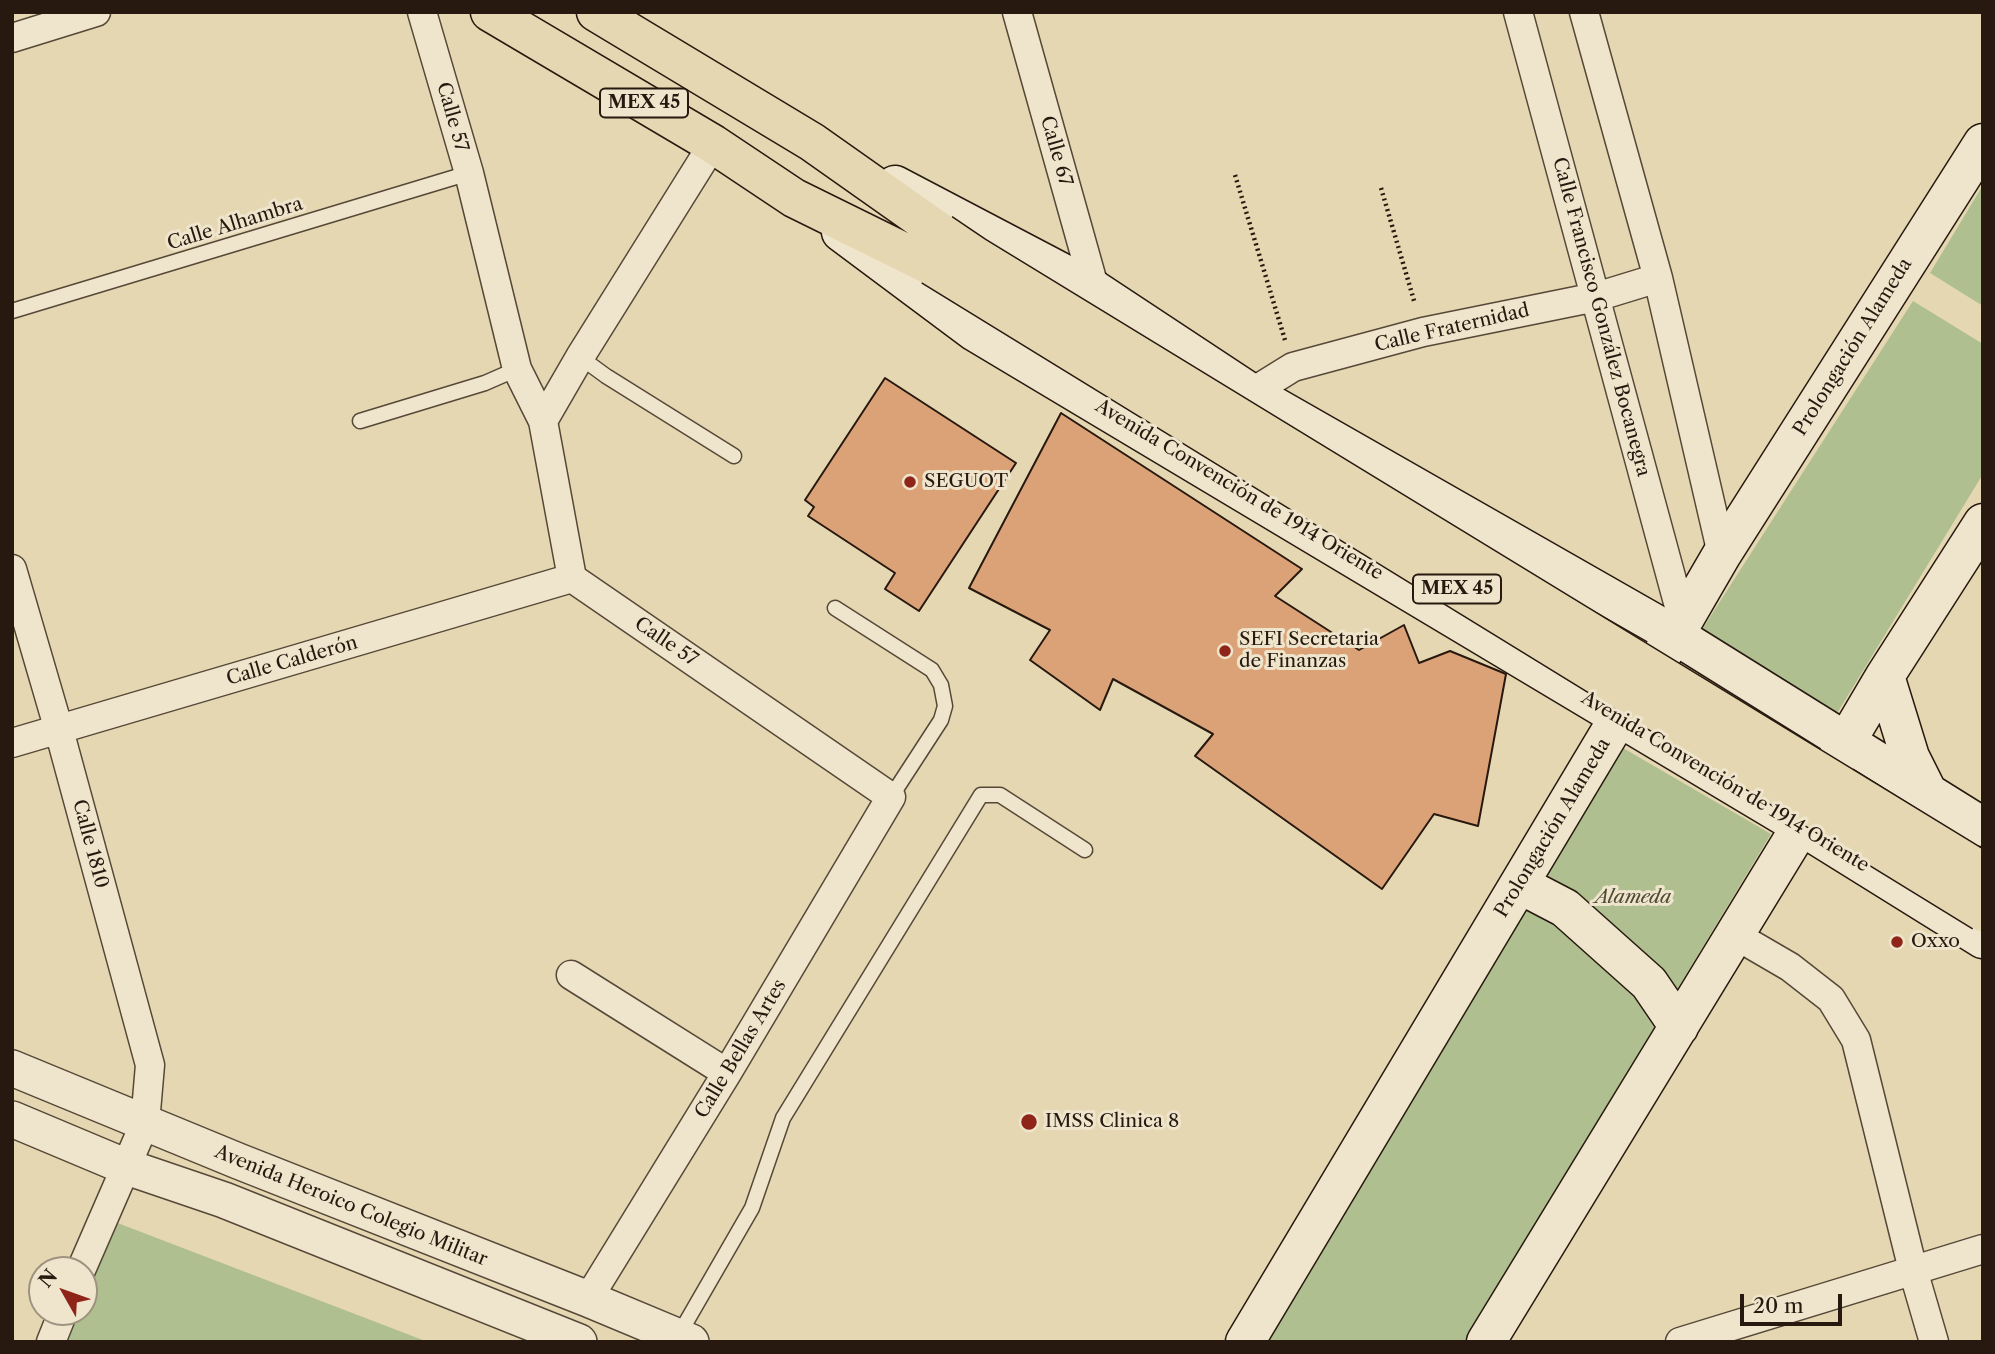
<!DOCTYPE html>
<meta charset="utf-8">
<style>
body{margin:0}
#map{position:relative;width:1995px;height:1354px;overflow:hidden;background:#e5d7b1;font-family:"Libre Caslon Text",serif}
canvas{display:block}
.frame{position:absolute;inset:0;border:14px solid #27190f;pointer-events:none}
.north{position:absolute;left:28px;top:1256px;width:70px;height:70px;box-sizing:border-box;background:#eee5cc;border:2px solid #9e9380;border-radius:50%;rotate:310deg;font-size:19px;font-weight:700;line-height:28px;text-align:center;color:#27190f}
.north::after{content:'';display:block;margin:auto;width:24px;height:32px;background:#8f2418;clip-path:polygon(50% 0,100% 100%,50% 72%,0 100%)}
.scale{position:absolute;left:1740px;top:1294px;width:102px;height:32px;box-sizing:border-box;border:4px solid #27190f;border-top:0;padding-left:9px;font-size:21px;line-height:24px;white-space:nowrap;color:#27190f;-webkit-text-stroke:5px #eee5cc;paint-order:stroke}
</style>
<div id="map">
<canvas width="1995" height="1354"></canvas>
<div class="frame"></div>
<div class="north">N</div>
<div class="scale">20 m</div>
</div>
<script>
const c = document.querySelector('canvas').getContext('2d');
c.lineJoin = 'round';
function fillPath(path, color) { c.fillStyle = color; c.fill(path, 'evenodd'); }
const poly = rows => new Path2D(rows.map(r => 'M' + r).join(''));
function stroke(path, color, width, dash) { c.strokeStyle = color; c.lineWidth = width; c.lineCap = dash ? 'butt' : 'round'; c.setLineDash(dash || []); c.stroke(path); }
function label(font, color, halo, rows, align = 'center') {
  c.font = font + ' "Libre Caslon Text",serif'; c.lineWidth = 6; c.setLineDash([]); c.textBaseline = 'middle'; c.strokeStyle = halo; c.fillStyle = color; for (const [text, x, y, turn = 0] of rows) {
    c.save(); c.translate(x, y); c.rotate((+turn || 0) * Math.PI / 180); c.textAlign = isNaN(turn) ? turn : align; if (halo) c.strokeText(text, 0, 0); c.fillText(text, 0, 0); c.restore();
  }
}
const green = poly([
 [1983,185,1983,306,1930,273],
 [1913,301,1983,344,1983,474,1836,715,1701,631],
 [1623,748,1771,834,1464,1342,1265,1342],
 [115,1222,428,1342,67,1342,79,1312,84,1312,84,1299]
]);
const building = poly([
 [885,378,1016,463,919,611,885,589,895,573,808,516,814,507,805,500,885,378],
 [1061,413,1302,569,1275,596,1359,650,1404,625,1419,663,1450,651,1506,674,1478,826,1434,814,1382,889,1195,756,1213,734,1113,679,1100,710,1030,660,1050,630,969,588,1061,413]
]);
const path = poly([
 [1235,175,1285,340],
 [1381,188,1415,304]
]);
const service = poly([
 [12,311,469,173],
 [580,357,606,376,734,456],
 [360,421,485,383,517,369],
 [835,608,932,670,941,685,945,706,941,720,891,797],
 [677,1338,752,1208,783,1118,981,795,1000,795,1085,850]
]);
const minor = poly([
 [422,12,469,173,517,369,543,421,572,578,891,797,727,1073,588,1299],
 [1017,12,1095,290],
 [1518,12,1683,621],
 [1584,12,1658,278,1722,554],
 [12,38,96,12],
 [1251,393,1293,367,1423,332,1596,297,1658,278],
 [543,421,580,357,713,144],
 [12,569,59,730,150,1065,145,1123,81,1270],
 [12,743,572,578],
 [1735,935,1790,967,1831,999,1856,1040,1913,1270,1934,1342],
 [571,975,727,1073],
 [51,1342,63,1312],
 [1680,1342,1983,1249]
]);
const tertiary = poly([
 [12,1068,238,1161,588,1299,691,1342],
 [12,1119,124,1166,224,1200,579,1342]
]);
const secondary = poly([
 [895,185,1095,290,1251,393,1675,635,1983,827],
 [841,232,975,332,1801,826,1983,939],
 [1885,676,1910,757,1927,791],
 [1519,884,1565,908,1649,983,1679,1027],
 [1245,1342,1619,717,1675,635,1722,554,1983,143],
 [1486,1342,1801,826,1846,742,1885,676,1983,523]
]);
const primary = poly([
 [490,12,713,144,794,198,932,266],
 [596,12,812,142,941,233]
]);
const primaryBridge = poly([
 [941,233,975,256,1983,872],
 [932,266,1983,912]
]);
const markers = [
 [910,482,7,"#8f2418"],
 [1225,651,7,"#8f2418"],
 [1897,942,7,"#8f2418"],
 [1029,1122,9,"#8f2418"]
];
const shields = [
 [644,103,88],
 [1457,589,88]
];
const shieldNames = [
 ["MEX 45",644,103],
 ["MEX 45",1457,589]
];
const streetNames = [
 ["Calle 57",452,117,74],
 ["Calle 67",1056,151,74],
 ["Calle Alhambra",235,224,-17],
 ["Calle Francisco González Bocanegra",1601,317,75],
 ["Calle Fraternidad",1452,328,-13],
 ["Prolongación Alameda",1853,347,-58],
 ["Avenida Convención de 1914 Oriente",1239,490,31],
 ["Calle 57",666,642,34],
 ["Calle Calderón",292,661,-16],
 ["Avenida Convención de 1914 Oriente",1725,782,31],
 ["Prolongación Alameda",1553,828,-59],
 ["Calle 1810",90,844,75],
 ["Calle Bellas Artes",741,1049,-59],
 ["Avenida Heroico Colegio Militar",351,1206,22]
];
const poiNames = [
 ["SEGUOT",924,482],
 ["SEFI Secretaria",1239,640],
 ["de Finanzas",1239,662],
 ["Oxxo",1911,942],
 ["IMSS Clinica 8",1045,1122]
];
const parkNames = [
 ["Alameda",1633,898]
];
fillPath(green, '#afbf90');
fillPath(building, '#dca277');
stroke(building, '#27190f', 2);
stroke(service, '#564838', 17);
stroke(minor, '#564838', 31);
stroke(tertiary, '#564838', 38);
stroke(secondary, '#27190f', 41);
stroke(primary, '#27190f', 41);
stroke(path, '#27190f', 4.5, [2, 3.5]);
stroke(service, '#eee5cc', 14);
stroke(minor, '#eee5cc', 28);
stroke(tertiary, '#eee5cc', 35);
stroke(secondary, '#eee5cc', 38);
stroke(primary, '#e5d7b1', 38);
stroke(primaryBridge, '#27190f', 41, []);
stroke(primaryBridge, '#e5d7b1', 38);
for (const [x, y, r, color] of markers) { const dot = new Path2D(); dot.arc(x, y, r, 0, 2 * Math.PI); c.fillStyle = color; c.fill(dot); stroke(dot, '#eee5cc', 2.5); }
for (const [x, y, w] of shields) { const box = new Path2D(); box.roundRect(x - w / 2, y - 14.5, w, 29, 5); c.fillStyle = '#eee5cc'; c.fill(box); stroke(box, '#27190f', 2); }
label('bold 18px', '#27190f', null, shieldNames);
label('19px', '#27190f', '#eee5cc', streetNames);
label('19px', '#27190f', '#eee5cc', poiNames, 'left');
label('italic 19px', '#504b36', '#eee5cc', parkNames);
</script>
